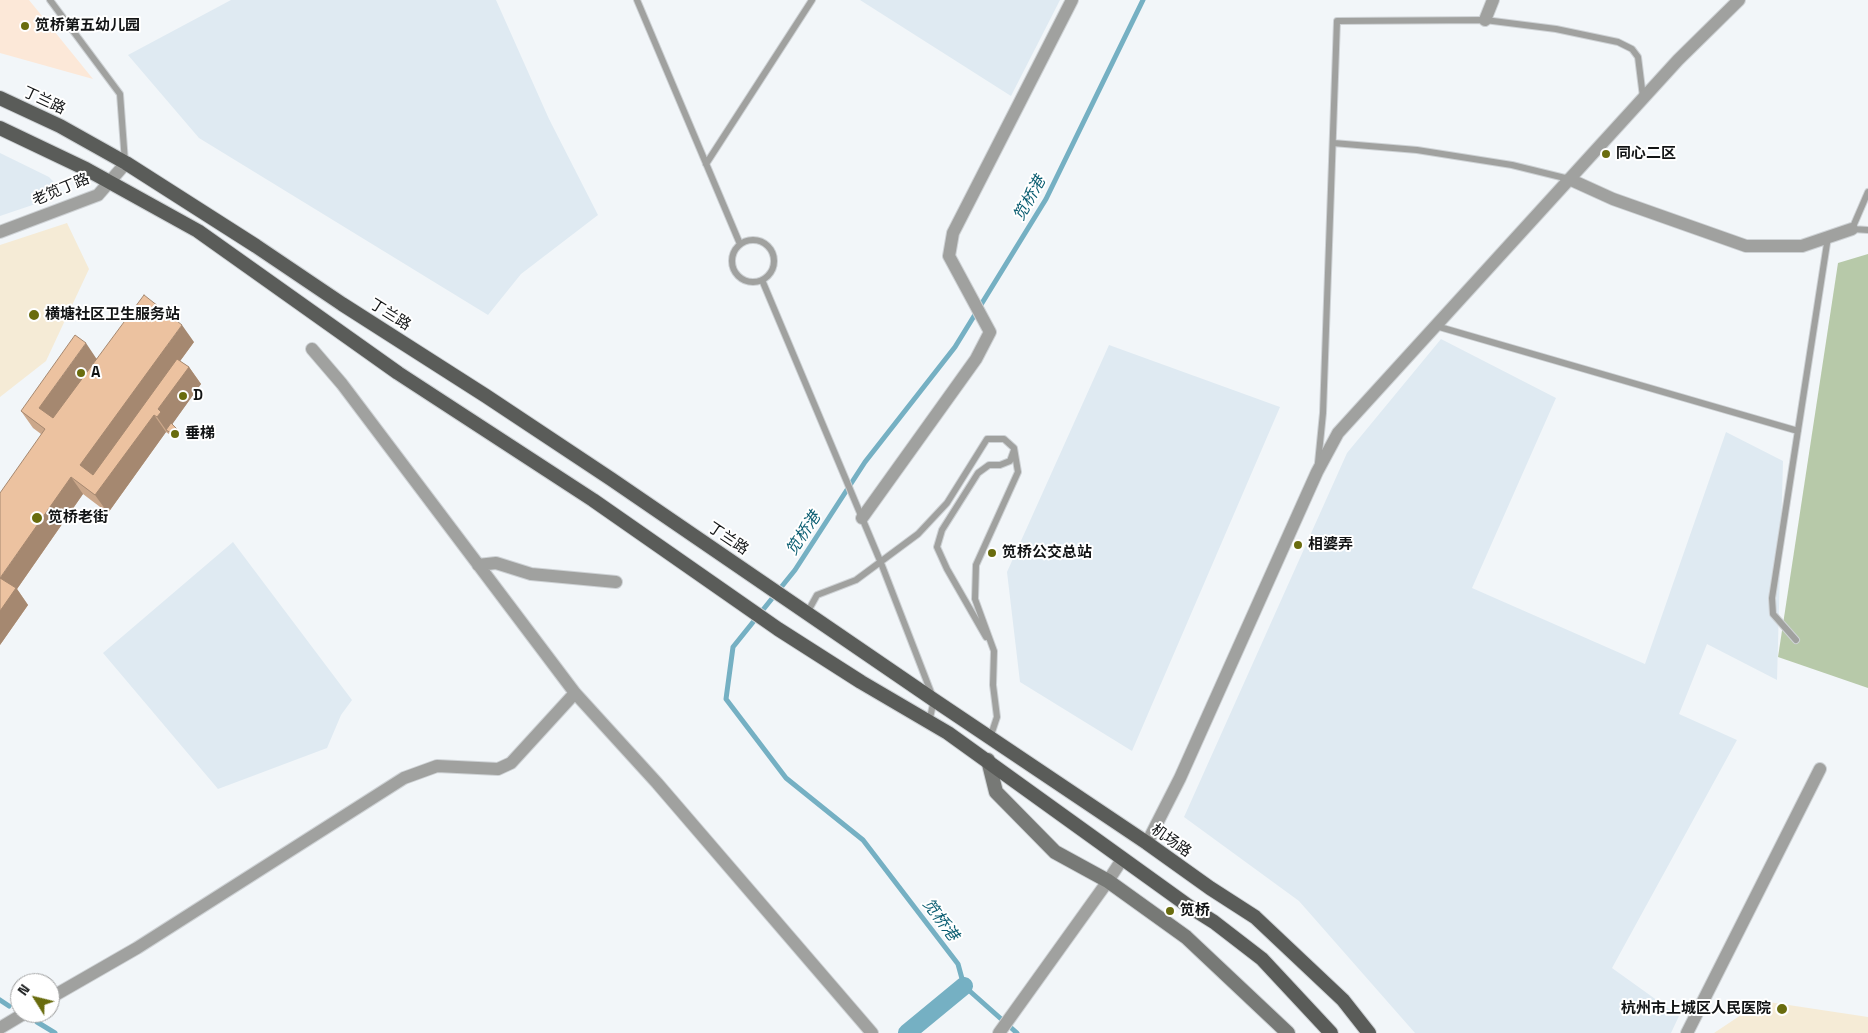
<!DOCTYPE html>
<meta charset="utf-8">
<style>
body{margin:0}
#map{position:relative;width:1868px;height:1033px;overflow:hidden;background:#f2f6f9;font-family:"Space Grotesk",sans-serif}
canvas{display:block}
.north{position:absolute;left:10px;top:973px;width:50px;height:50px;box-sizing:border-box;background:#fff;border:1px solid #a0a1a1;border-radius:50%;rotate:306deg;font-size:14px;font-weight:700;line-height:20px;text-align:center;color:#121415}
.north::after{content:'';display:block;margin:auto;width:18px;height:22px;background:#696c0e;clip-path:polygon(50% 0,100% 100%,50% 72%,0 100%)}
</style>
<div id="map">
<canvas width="1868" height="1033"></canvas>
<div class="north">N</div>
</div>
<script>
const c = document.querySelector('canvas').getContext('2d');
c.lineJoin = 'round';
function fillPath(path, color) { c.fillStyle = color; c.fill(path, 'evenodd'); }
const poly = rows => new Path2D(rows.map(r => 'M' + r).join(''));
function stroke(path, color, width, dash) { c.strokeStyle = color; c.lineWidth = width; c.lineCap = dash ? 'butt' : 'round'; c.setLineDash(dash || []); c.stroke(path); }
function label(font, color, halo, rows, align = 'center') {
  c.font = font + ' "Space Grotesk","Noto Sans SC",sans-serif'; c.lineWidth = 4; c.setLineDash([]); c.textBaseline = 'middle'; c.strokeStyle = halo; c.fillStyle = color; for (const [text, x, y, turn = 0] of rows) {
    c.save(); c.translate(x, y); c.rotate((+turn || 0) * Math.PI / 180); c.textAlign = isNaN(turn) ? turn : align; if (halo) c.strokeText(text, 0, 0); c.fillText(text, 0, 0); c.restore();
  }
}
const built = poly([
 [231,0,496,0,549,119,598,215,521,274,488,315,199,138,128,55],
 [860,0,1060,0,1011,96],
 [0,153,49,177,65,194,0,216],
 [1441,339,1556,398,1472,588,1645,664,1726,432,1783,461,1777,680,1707,644,1679,714,1737,740,1612,968,1679,1016,1671,1033,1415,1033,1299,901,1184,817,1347,453],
 [1109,345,1280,407,1132,751,1020,682,1007,572],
 [233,542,352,700,341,715,327,748,218,789,103,653]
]);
const education = poly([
 [0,0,29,0,93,79,0,53]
]);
const medical = poly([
 [67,223,89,269,46,361,0,397,0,245],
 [1762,1001,1868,1017,1868,1033,1714,1033]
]);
const green = poly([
 [1868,254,1868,688,1778,657,1838,263]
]);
const stream = poly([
 [0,1000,9,1006],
 [37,1022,55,1033],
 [1017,1033,964,986,958,964,863,840,786,778,726,699,733,647,795,570,865,462,955,347,1046,199,1143,0]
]);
const canal = poly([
 [907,1033,964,986]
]);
const service = poly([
 [50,0,120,94,125,162],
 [637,0,740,244],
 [1333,143,1417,150,1512,165,1569,179],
 [706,164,812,0],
 [1868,192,1852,229,1868,230],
 '732 261a21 21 0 1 1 42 0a21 21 0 1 1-42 0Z',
 [762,280,881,563,934,700,929,722],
 [1436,326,1798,431],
 [1318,463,1323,413,1337,21,1485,20,1556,29,1618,42,1632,49,1638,57,1643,97],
 [807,613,817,595,856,580,918,534,947,503,987,439,1004,439,1014,448,1018,472,976,565,975,599,994,651,993,685,997,717,990,738],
 [986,637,947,569,937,547,942,530,978,473,989,465,1000,465,1010,461,1014,450],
 [1796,640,1773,614,1772,598,1828,237]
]);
const minor = poly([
 [1485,20,1493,0],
 [1569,179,1613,199,1746,246,1802,246,1852,229],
 [0,232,98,195,126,163],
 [312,349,342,384,575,693,657,783,872,1033],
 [862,518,976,359,990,332,949,256,953,233,1072,0],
 [478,565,496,563,531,574,616,582],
 [1147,843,1180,778,1317,472,1338,433,1678,60,1739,0],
 [50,998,137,948,404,778,437,766,498,769,511,763,575,693],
 [0,1028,25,1013],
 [999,1033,1108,881,1123,858],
 [1687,1033,1820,769]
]);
const secondary = poly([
 [988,760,996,792,1055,852,1108,881,1186,937,1288,1033]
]);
const primary = poly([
 [0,98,60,126,126,163,256,246,342,304,486,396,611,479,934,700,1147,843,1210,888,1255,917,1343,1000,1369,1033],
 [0,128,86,169,198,231,398,373,593,500,778,629,861,682,948,733,1187,905,1214,922,1262,959,1331,1033]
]);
const wall = poly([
 [194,342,180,361,189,367,201,384,172,424,180,433,176,439,166,432,108,513,83,494,17,589,28,605,0,645,41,434,33,428,21,411,97,358]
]);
const shadedWall = poly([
 [182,325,194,342,92,482,80,465],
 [86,343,98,361,51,426,39,408],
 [189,367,201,384,171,426,166,430,157,417,158,409],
 [154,415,166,432,108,513,95,495],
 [177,429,180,433,176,439,173,434],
 [71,477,83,494,17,589,28,605,0,645,0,578]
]);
const building = poly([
 [144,295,182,325,80,465,93,475,177,359,189,367,158,409,161,412,157,417,154,415,95,495,71,477,0,578,16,588,0,611,0,493,45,429,21,411,75,335,86,343,39,408,53,418,144,295],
 [171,423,177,429,173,434,166,430,171,423]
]);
const markers = [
 [25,26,5,"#696c0e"],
 [1606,154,5,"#696c0e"],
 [34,315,6,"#696c0e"],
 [81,373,5,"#696c0e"],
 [183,396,5,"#696c0e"],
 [175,434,5,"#696c0e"],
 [37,518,6,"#696c0e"],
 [1298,545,5,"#696c0e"],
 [992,553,5,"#696c0e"],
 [1170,911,5,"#696c0e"],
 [1782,1009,6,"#696c0e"]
];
const poiNames = [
 ["笕桥第五幼儿园",35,26],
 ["同心二区",1616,154],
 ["横塘社区卫生服务站",45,315],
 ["A",91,373],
 ["D",193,396],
 ["垂梯",185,434],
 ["笕桥老街",48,518],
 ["相婆弄",1308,545],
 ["笕桥公交总站",1002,553],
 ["笕桥",1180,911],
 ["杭州市上城区人民医院",1771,1009,"right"]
];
const streetNames = [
 ["丁兰路",44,101,25],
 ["老笕丁路",61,190,-23],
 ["丁兰路",390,315,32],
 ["丁兰路",728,539,34],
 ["机场路",1171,841,35]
];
const waterNames = [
 ["笕桥港",1030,199,-61],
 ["笕桥港",804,534,-57],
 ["笕桥港",940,920,53]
];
fillPath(built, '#dfeaf2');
fillPath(education, '#fce8d8');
fillPath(medical, '#f5ebd6');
fillPath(green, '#b7c9a9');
stroke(stream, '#75b0c3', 5);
stroke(canal, '#75b0c3', 18);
stroke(service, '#ced2d5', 8);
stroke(minor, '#ced2d5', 14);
stroke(secondary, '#ced2d5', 16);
stroke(primary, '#ced2d5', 16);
stroke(service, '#a0a19f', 6);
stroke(minor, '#a0a19f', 12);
stroke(secondary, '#777976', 14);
stroke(primary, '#5a5c59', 14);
fillPath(wall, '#cba78a');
fillPath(shadedWall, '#a58870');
fillPath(building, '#ecc2a0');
stroke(building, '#a58870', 1);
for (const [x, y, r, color] of markers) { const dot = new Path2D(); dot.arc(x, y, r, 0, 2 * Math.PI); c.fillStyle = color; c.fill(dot); stroke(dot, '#fff', 2); }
label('bold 15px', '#121415', '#fff', poiNames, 'left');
label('15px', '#121415', '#fff', streetNames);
label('italic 16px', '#0a5d71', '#fff', waterNames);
</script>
